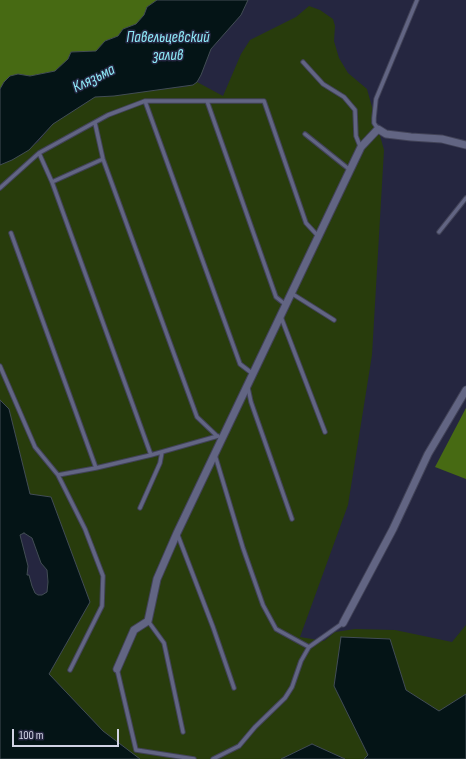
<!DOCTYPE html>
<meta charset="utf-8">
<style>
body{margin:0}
#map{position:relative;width:466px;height:759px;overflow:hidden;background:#252640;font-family:"Sofia Sans Condensed",sans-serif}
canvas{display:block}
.scale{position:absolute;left:12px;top:729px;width:107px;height:18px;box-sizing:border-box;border:2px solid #d1d3e4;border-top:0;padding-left:5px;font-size:12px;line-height:14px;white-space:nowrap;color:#d1d3e4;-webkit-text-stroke:3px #252640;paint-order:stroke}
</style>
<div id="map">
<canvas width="466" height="759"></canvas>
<div class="scale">100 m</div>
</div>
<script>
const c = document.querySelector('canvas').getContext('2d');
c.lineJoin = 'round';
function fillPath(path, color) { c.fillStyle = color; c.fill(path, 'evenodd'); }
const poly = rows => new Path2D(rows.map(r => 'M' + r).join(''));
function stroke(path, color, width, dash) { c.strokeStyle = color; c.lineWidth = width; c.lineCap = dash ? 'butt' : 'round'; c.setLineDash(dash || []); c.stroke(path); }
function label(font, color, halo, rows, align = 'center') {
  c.font = font + ' "Sofia Sans Condensed",sans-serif'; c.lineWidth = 3; c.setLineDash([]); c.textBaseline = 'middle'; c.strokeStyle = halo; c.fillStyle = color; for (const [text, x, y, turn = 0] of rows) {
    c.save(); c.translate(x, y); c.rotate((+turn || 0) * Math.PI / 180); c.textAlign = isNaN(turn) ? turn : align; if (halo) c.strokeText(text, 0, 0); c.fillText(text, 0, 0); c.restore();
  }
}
const green = poly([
 [309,6,320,10,333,19,335,26,334,41,339,58,348,73,367,89,384,150,372,355,348,505,300,637,324,641,335,632,355,629,395,630,452,642,466,625,466,694,439,711,406,690,390,639,341,637,334,686,368,755,364,759,345,759,312,744,281,759,140,759,103,731,49,674,90,602,51,497,30,494,9,409,0,400,0,165,12,160,38,142,53,124,95,97,184,87,193,85,197,82,223,96,241,54,250,40,296,17]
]);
const forest = poly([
 [0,0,157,0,147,7,144,15,136,24,123,29,118,36,105,41,96,51,71,52,68,59,55,71,30,76,18,74,10,77,4,82,0,89],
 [466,408,466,479,435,467]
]);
const water = poly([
 [157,0,248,0,241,15,211,49,201,75,197,82,193,85,114,96,95,97,53,124,29,150,12,160,0,165,0,89,4,82,10,76,18,74,30,76,55,71,68,59,71,52,96,51,105,41,118,36,123,29,136,24,144,15,147,7,157,0],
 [0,400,9,409,30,494,51,497,90,602,49,674,103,731,140,759,0,759,0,400],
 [24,533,32,538,41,563,47,570,48,582,47,592,42,595,38,595,35,593,32,586,29,575,27,575,28,566,20,535,24,533],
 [341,637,390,639,406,690,439,711,466,694,466,759,364,759,368,755,334,686,341,637],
 [312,744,345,759,281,759,312,744]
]);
const service = poly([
 [303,62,323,84,344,97,355,110,356,136,360,146],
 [145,101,240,364,253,374],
 [207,101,276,297,286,305],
 [95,123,103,159,197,417,217,436],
 [378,129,374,123,374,118,376,99,417,0],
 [305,134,350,170],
 [39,153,52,182,151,455],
 [52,182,103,159],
 [0,188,39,153,108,115,145,101,264,101,306,223,318,236],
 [439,232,466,198],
 [11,233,96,468],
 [291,293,334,320],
 [281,317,325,432],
 [0,366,35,447,58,475,85,529,103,576,102,606,70,670],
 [248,388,251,402,292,519],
 [215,455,243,548,263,605,276,629,309,647],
 [58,475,96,468,151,455,218,436],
 [140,508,160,463,162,452],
 [177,533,213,627,234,688],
 [148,621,164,643,183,732],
 [117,669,136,750,194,759],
 [213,759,239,746,255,727,285,698,292,687,301,661,309,647,343,623]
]);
const minor = poly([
 [343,623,393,529,428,454,466,390],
 [117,669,134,630,148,621,157,579,177,533,361,147,378,129,386,134,411,137,442,139,466,145]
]);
const waterNames = [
 ["Павельцевский",168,38],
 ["залив",168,56],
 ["Клязьма",94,79,-26]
];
fillPath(green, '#283c0c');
fillPath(forest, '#476a13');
fillPath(water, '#041416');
stroke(water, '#424d54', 1);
stroke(service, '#414257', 5.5);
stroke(minor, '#414257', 9);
stroke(service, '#626583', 3.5);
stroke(minor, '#626583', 7);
label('italic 16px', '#8eeaf8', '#252640', waterNames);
</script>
